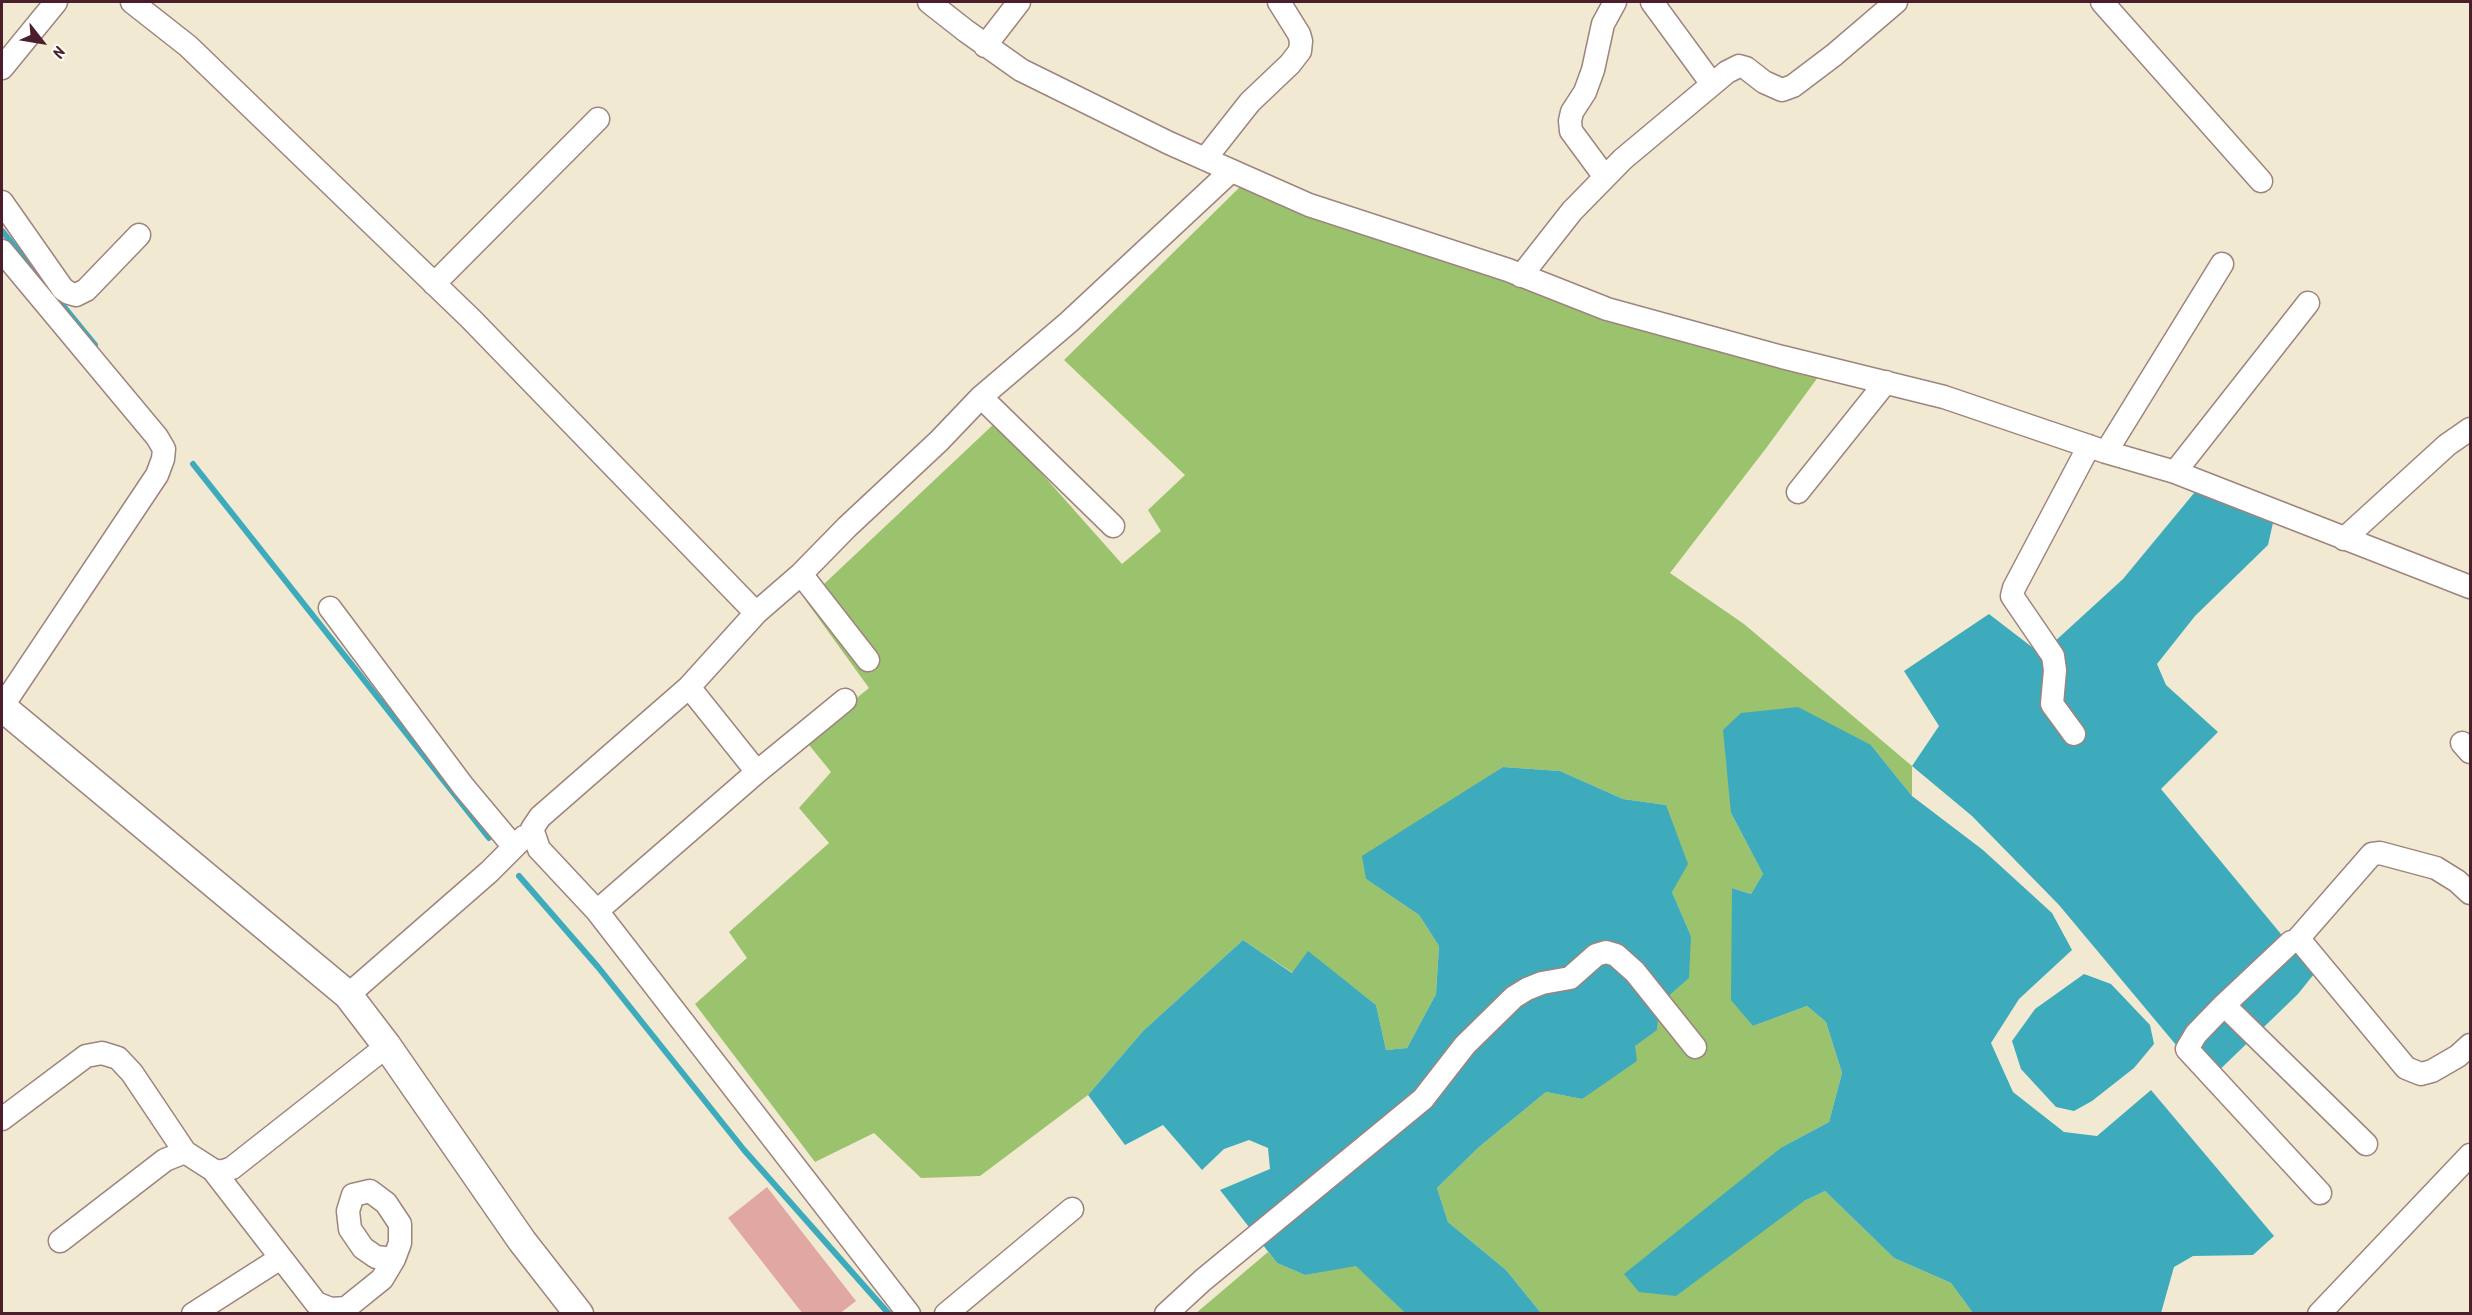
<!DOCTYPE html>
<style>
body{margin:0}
#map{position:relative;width:2472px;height:1315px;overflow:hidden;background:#f2e9d2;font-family:Kalam,sans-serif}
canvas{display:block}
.frame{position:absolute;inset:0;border:3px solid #4a1f2b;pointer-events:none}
.north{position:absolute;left:12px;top:12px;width:60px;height:60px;-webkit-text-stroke:4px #fdfcf7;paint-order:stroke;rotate:121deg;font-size:16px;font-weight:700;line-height:24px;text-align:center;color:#4a1f2b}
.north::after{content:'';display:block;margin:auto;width:21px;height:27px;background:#4a1f2b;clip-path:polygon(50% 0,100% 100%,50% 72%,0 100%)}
</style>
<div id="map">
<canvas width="2472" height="1315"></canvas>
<div class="frame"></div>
<div class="north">N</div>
</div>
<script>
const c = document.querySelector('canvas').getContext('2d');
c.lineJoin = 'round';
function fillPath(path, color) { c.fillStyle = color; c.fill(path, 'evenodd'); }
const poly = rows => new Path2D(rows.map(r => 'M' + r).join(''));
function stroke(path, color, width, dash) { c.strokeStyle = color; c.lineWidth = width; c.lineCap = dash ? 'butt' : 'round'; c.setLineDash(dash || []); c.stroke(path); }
const green = poly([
 [1246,181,1655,321,1821,373,1767,447,1670,573,1744,624,1912,766,1912,796,1871,745,1731,813,1763,874,1751,894,1732,888,1753,1026,1807,1006,1826,1022,1842,1073,1829,1122,1782,1147,1804,1201,1825,1191,1894,1258,1951,1283,1973,1313,1541,1313,1506,1270,1448,1222,1437,1188,1479,1147,1546,1092,1582,1099,1635,1046,1659,1004,1691,936,1672,892,1666,805,1623,799,1560,771,1503,767,1439,809,1366,879,1419,915,1439,946,1436,994,1407,1048,1386,1050,1376,1005,1308,952,1293,973,1243,940,1143,1031,1088,1095,980,1176,921,1178,874,1133,815,1162,695,1004,747,958,729,932,829,843,799,808,831,772,805,740,869,688,806,601,996,422,1122,564,1161,531,1148,510,1185,475,1064,360],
 [1268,1252,1277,1263,1305,1275,1356,1265,1405,1313,1195,1314]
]);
const water = poly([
 [2204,481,2275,514,2268,545,2195,616,2157,664,2166,685,2218,732,2161,789,2314,974,2298,994,2207,1082,2059,905,1972,816,1912,766,1939,726,1904,671,1989,614,2041,654,2123,579],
 [1798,707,1871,745,1912,796,1983,850,2052,913,2072,950,2019,999,1991,1043,2013,1092,2064,1132,2097,1136,2151,1090,2274,1236,2253,1255,2193,1256,2174,1267,2161,1313,1973,1313,1951,1283,1894,1258,1825,1191,1804,1201,1676,1296,1639,1292,1624,1274,1782,1147,1829,1122,1842,1073,1826,1022,1807,1006,1753,1026,1731,1000,1732,888,1751,894,1763,874,1731,813,1723,730,1741,713],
 [1503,767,1560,771,1623,799,1666,805,1688,864,1672,892,1691,936,1689,978,1659,1004,1657,1030,1635,1046,1637,1061,1582,1099,1546,1092,1479,1147,1437,1188,1448,1222,1506,1270,1541,1313,1405,1313,1356,1266,1305,1275,1277,1263,1220,1190,1270,1169,1268,1148,1249,1140,1224,1149,1202,1170,1163,1125,1125,1145,1088,1095,1143,1031,1243,940,1292,973,1308,951,1376,1005,1386,1050,1407,1048,1436,994,1439,946,1419,915,1366,879,1362,856],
 [2084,974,2111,984,2150,1025,2154,1044,2134,1068,2092,1101,2074,1111,2056,1107,2021,1069,2012,1041,2035,1009]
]);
const stream = poly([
 [2,231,95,345],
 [193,464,489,838],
 [519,876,598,967,744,1150,889,1314]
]);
const building = poly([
 [767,1187,856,1301,839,1314,803,1314,728,1218]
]);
const minor = poly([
 [132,2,188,46,471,319,756,613],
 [929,2,966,31,1021,70,1169,143,1309,205,1508,270,1607,309,1782,357,1944,397,2106,452,2175,472,2470,587],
 [1652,2,1712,84],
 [2102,2,2261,181],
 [985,46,1019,2],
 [2,68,56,2],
 [1205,159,1250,102,1290,64,1300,51,1301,41,1299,34,1279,2],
 [1605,177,1571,131,1570,121,1572,112,1585,92,1593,70,1603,24,1615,2],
 [2,202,63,289,69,293,76,295,86,290,139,235],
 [2,251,157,437,164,449,163,459,157,475,2,707],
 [1521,276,1572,211,1623,159,1727,72,1739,66,1746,68,1764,82,1782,90,1793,86,1834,55,1896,2],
 [434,284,598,119],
 [981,397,1113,526],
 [2106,452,2222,264],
 [2175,472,2308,303],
 [1798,492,1886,382],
 [2344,539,2447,445,2470,429],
 [801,574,868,660],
 [330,608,463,786,514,847],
 [689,687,757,772],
 [2074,734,2052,704,2055,670,2053,656,2012,596,2014,588,2089,446],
 [2462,743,2470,752],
 [597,911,757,772,845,700],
 [2296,941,2372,854,2380,853,2436,868,2457,881,2470,893],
 [348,995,489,872,524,837],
 [2224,1005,2366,1144],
 [2,1119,86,1056,102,1053,118,1058,132,1073,185,1152],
 [213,1170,316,1303,331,1309,346,1308,382,1279,394,1259,400,1243,400,1224,386,1203,370,1191,353,1195,348,1211,350,1229,363,1248,376,1257,394,1259],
 [2320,1193,2187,1049,2196,1034,2224,1005,2291,942,2296,941,2303,944,2406,1068,2421,1074,2432,1071,2458,1056,2470,1045],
 [60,1241,165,1160,185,1152,213,1170,221,1172,232,1168,387,1046],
 [193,1314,279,1259],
 [909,1314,597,911,539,849,532,829,540,817,689,687,756,613,801,574,847,527,939,441,981,397,1069,322,1231,171],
 [946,1314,1072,1209],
 [1166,1314,1203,1280,1423,1099,1465,1045,1514,997,1527,989,1542,983,1570,978,1596,955,1606,952,1616,955,1635,972,1695,1047],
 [2319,1314,2470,1155]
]);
const major = poly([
 [2,707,348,995,387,1046,522,1241,579,1314]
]);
fillPath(green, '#9bc26d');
fillPath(water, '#3dabbc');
stroke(stream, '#3dabbc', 6);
fillPath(building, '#e1a8a2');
stroke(minor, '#9e847e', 25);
stroke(major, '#9e847e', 31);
stroke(minor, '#fff', 22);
stroke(major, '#fff', 28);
</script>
